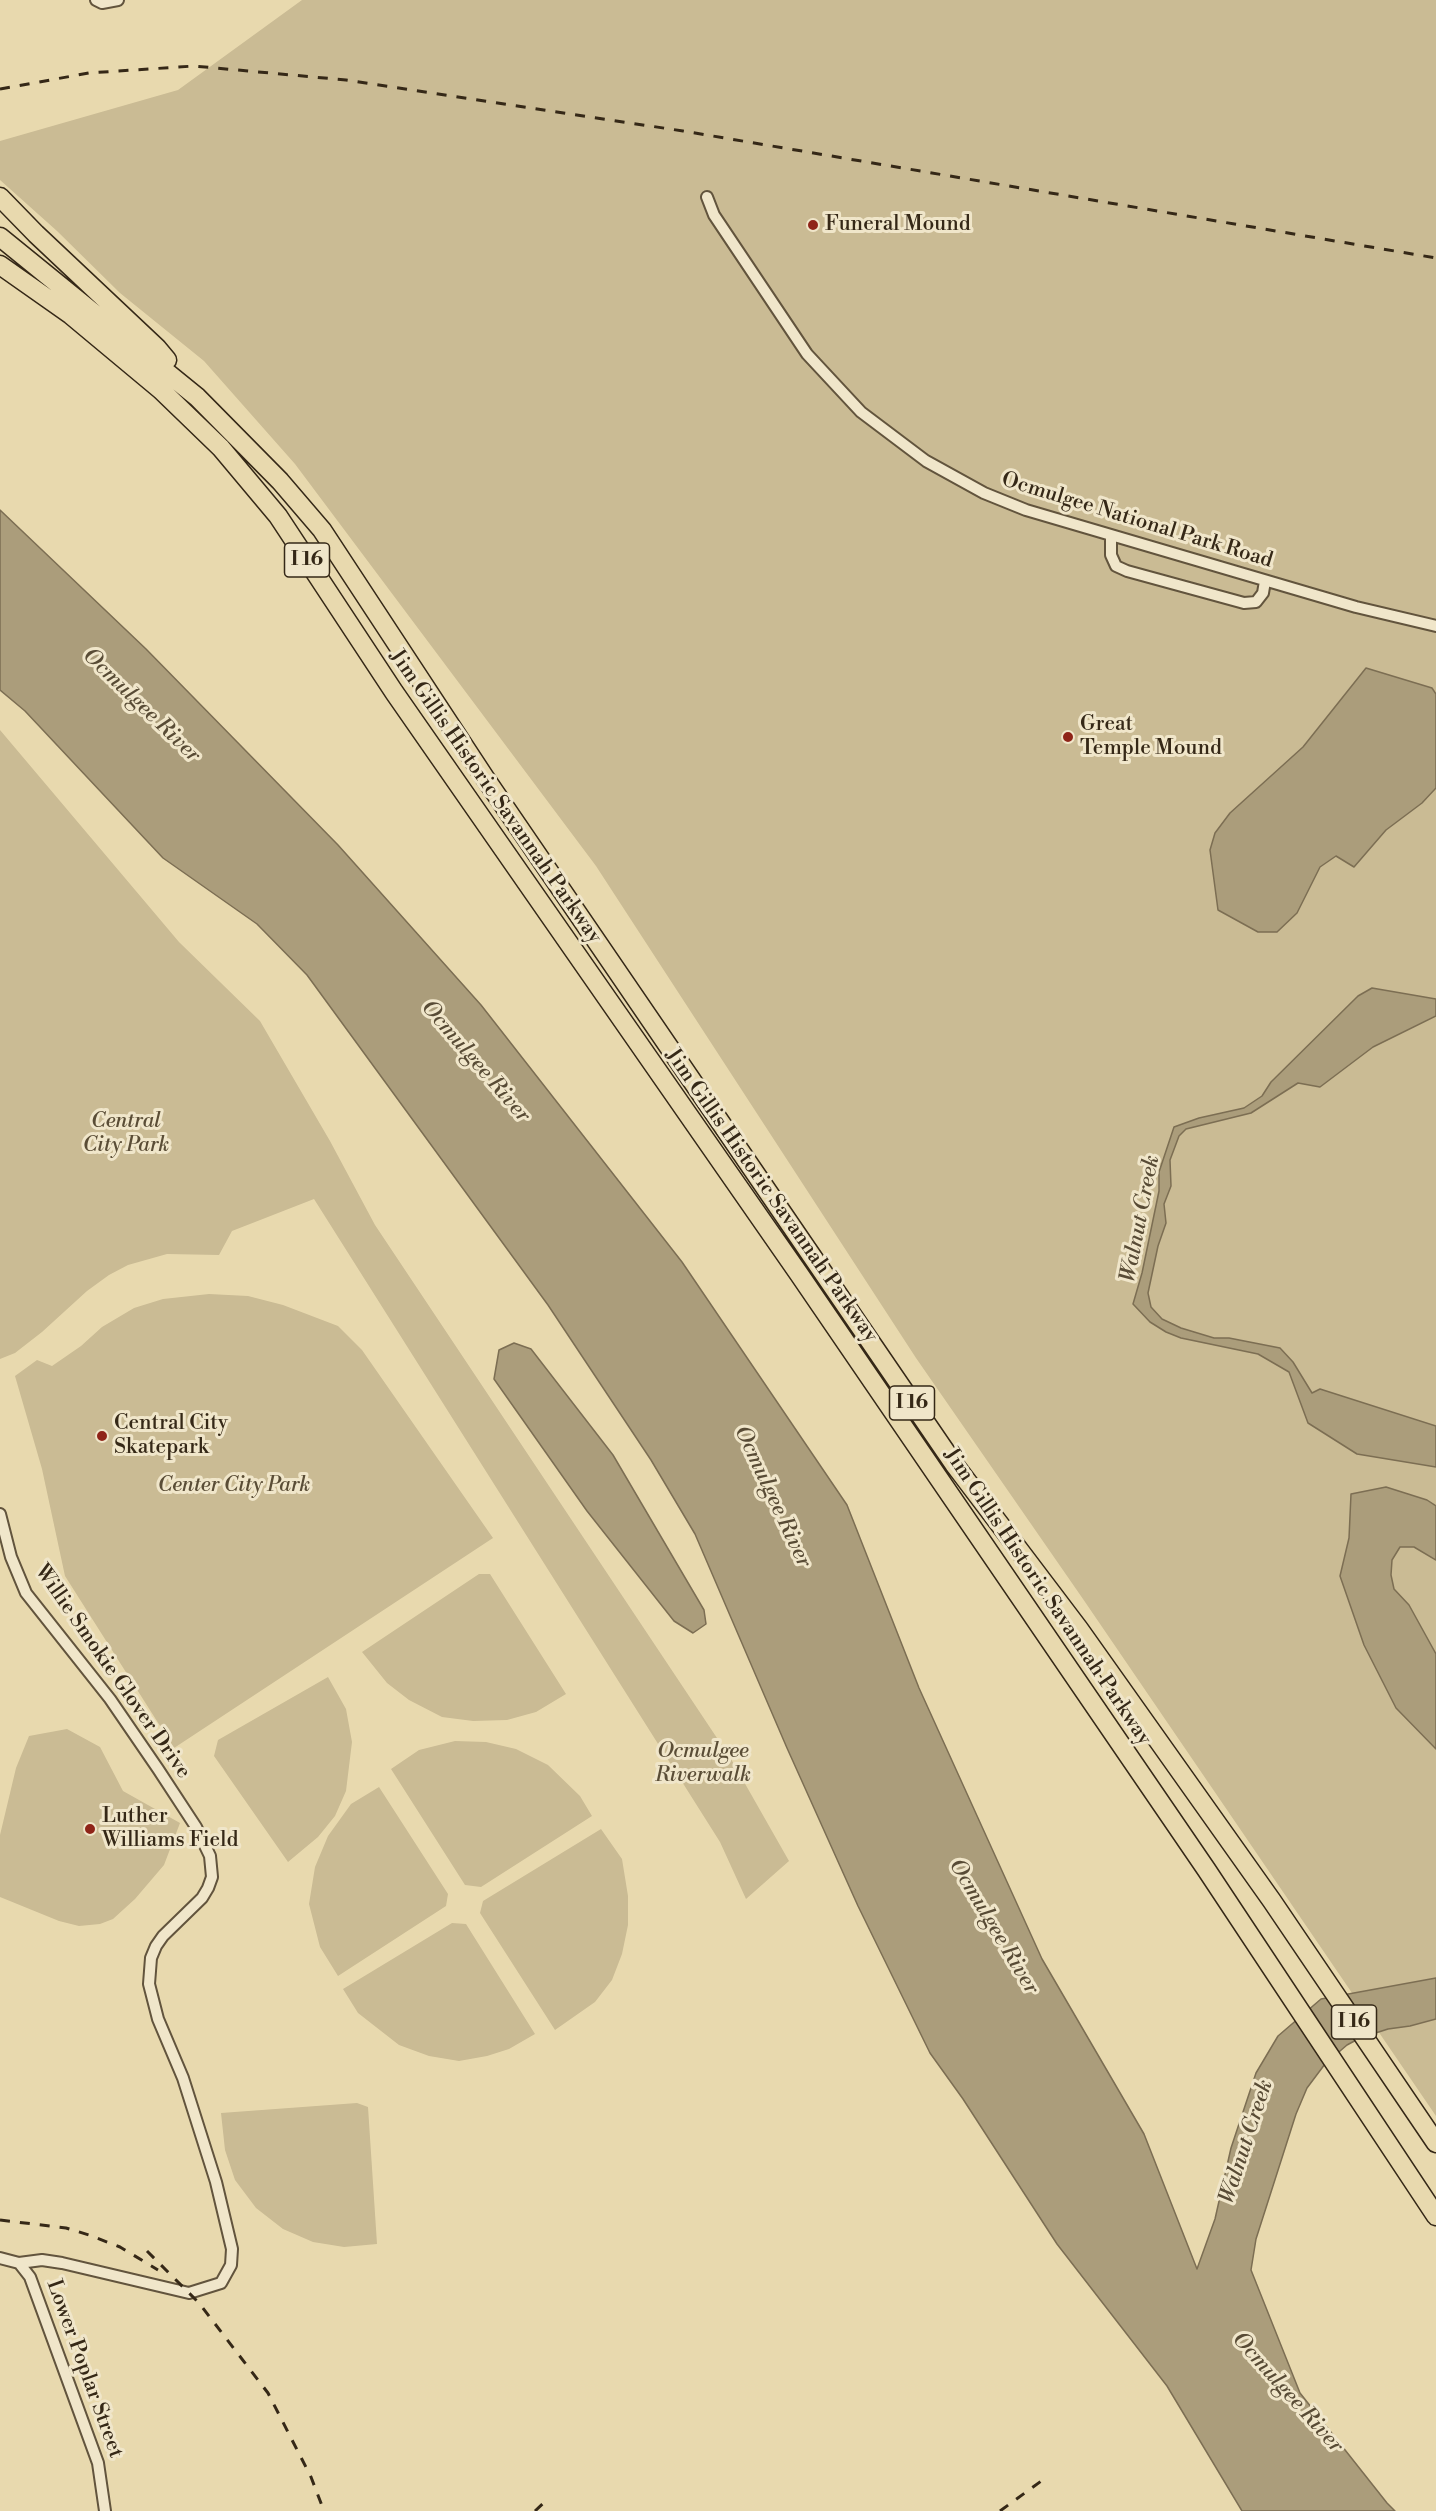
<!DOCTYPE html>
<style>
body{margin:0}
canvas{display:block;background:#e8d9ae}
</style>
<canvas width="1436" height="2511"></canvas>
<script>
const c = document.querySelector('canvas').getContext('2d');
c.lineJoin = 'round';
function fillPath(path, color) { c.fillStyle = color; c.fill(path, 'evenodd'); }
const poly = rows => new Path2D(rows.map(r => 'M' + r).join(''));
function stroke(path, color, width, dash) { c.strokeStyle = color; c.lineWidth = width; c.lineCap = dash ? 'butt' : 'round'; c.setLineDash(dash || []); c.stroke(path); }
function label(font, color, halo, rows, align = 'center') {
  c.font = font + ' "Libre Bodoni",serif'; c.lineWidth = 6; c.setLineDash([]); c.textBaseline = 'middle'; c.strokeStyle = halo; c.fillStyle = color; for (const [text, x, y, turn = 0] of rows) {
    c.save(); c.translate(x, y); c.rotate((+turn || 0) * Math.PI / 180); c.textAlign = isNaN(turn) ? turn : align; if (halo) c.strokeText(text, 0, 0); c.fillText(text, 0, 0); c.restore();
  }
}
const green = poly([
 [302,0,1436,0,1436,2116,1083,1599,916,1358,596,866,295,464,204,361,120,293,57,231,0,180,0,141,178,90],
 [0,730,179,942,260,1021,330,1141,375,1225,731,1759,789,1861,746,1899,720,1842,314,1199,232,1231,219,1255,167,1254,128,1265,109,1275,87,1291,42,1332,15,1353,0,1359],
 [209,1294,248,1296,283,1305,338,1326,362,1350,493,1538,174,1748,65,1576,42,1469,15,1376,37,1360,52,1366,81,1346,102,1327,134,1308,163,1299],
 [479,1574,490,1574,566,1694,536,1712,507,1720,473,1721,442,1717,409,1700,387,1683,362,1652],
 [328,1677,346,1709,352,1742,346,1791,335,1816,318,1837,288,1862,214,1756,218,1740],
 [67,1729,100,1747,123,1791,180,1823,164,1865,135,1899,113,1919,100,1924,79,1926,59,1921,0,1897,0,1835,16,1768,29,1736],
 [455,1741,486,1742,516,1749,548,1765,580,1796,592,1816,481,1887,465,1885,391,1769,419,1750],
 [379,1787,448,1894,446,1906,338,1976,320,1947,309,1904,315,1867,328,1836,351,1804],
 [601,1829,622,1859,628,1896,628,1925,622,1954,612,1980,595,2002,555,2030,480,1913,483,1901],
 [452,1923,466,1924,535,2034,509,2049,487,2056,459,2061,429,2056,399,2045,358,2013,343,1989],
 [357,2103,368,2107,377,2244,344,2247,313,2242,283,2229,256,2208,235,2180,225,2150,221,2113]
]);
const water = poly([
 [0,510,146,649,338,845,481,1005,682,1262,847,1505,919,1688,1042,1959,1144,2134,1197,2269,1215,2219,1231,2148,1256,2073,1278,2036,1321,1999,1436,1978,1436,2019,1410,2026,1388,2029,1360,2038,1347,2045,1325,2064,1307,2088,1296,2114,1256,2239,1251,2270,1300,2393,1387,2503,1395,2511,1242,2511,1167,2386,1057,2244,963,2099,930,2053,858,1906,787,1748,695,1534,651,1460,548,1305,307,975,257,924,163,858,25,711,0,690,0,510],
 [1366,668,1432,688,1436,694,1436,788,1422,803,1386,830,1354,867,1336,856,1320,867,1297,913,1277,932,1258,932,1218,910,1210,850,1215,833,1230,813,1303,747,1366,668],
 [1372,988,1436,999,1436,1016,1373,1047,1320,1087,1298,1083,1251,1113,1186,1129,1179,1136,1170,1160,1171,1186,1164,1204,1166,1223,1158,1246,1148,1293,1151,1307,1162,1319,1181,1328,1214,1338,1229,1338,1280,1348,1293,1362,1312,1393,1320,1389,1436,1426,1436,1467,1357,1454,1308,1423,1289,1372,1258,1354,1181,1338,1166,1332,1150,1322,1133,1304,1142,1273,1159,1191,1159,1172,1174,1127,1199,1118,1244,1108,1262,1096,1271,1082,1358,996,1372,988],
 [514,1343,531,1349,613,1455,704,1610,706,1624,693,1633,674,1621,587,1511,494,1379,499,1350,514,1343],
 [1386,1487,1427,1500,1436,1506,1436,1560,1414,1547,1400,1547,1392,1560,1391,1575,1394,1589,1409,1605,1436,1654,1436,1749,1396,1708,1364,1645,1340,1576,1349,1538,1351,1494,1386,1487]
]);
const street = poly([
 [96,0,102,3,118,0],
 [707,197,714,215,807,354,861,412,926,461,984,493,1026,510,1356,607,1436,626],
 [1111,536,1111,555,1116,566,1127,571,1244,603,1256,602,1263,593,1265,581],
 [0,1514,11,1557,26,1593,110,1699,158,1769,196,1827,210,1856,212,1877,208,1888,202,1898,163,1936,156,1946,151,1958,149,1984,158,2019,183,2078,216,2182,232,2249,231,2265,221,2283,189,2293,62,2263,42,2260,19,2263],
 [0,2258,19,2263,30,2277,98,2463,105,2511]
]);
const highway = poly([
 [0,197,36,234,157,348,167,360],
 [0,237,197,397,280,481,322,530,485,778,954,1464,1079,1629,1272,1901,1436,2143],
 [0,265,71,315,161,390,221,448,278,516,394,692,799,1274,1206,1869,1436,2216]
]);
const rail = poly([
 [0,89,89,73,194,66,346,80,683,131,1436,258],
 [0,2220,66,2228,89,2235,120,2247,158,2270],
 [147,2251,199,2303,268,2393,311,2477,324,2511],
 [535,2511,549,2498],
 [1000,2511,1044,2479]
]);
const markers = [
 [813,225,6,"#8f2418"],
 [1068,737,6,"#8f2418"],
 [102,1436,6,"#8f2418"],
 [90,1829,6,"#8f2418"]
];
const shields = [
 [307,560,45],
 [912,1403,45],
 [1354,2022,45]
];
const shieldNames = [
 ["I 16",307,560],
 ["I 16",912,1403],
 ["I 16",1354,2022]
];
const poiNames = [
 ["Funeral Mound",825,225],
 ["Great",1080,725],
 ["Temple Mound",1080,749],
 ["Central City",114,1424],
 ["Skatepark",114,1448],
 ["Luther",102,1817],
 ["Williams Field",102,1841]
];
const streetNames = [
 ["Ocmulgee National Park Road",1137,521,17],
 ["Jim Gillis Historic Savannah Parkway",495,797,55],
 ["Jim Gillis Historic Savannah Parkway",771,1196,55],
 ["Jim Gillis Historic Savannah Parkway",1047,1597,56],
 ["Willie Smokie Glover Drive",112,1672,55],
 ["Lower Poplar Street",84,2369,70]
];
const parkNames = [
 ["Central",126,1122],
 ["City Park",126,1146],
 ["Center City Park",234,1486],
 ["Ocmulgee",703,1752],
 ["Riverwalk",703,1776]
];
const waterNames = [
 ["Ocmulgee River",141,706,44],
 ["Ocmulgee River",475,1062,49],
 ["Walnut Creek",1141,1219,-79],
 ["Ocmulgee River",772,1497,65],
 ["Ocmulgee River",993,1927,59],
 ["Walnut Creek",1247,2142,-72],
 ["Ocmulgee River",1287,2393,48]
];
fillPath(green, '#cabb94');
fillPath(water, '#ab9d7b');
stroke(water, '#7c6e53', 1.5);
stroke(street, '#62543d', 14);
stroke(highway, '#352817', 21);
stroke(street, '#f0e6ca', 10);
stroke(highway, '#e8d9ae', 18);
stroke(rail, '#352817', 3, [10, 10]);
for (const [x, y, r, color] of markers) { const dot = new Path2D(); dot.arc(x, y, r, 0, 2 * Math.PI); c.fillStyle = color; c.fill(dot); stroke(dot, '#f0e6ca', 2); }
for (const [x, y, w] of shields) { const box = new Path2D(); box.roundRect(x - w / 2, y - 17, w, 34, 4.5); c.fillStyle = '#f0e6ca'; c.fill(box); stroke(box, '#352817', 1.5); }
label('bold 20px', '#352817', null, shieldNames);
label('21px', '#352817', '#f0e6ca', poiNames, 'left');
label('21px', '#352817', '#f0e6ca', streetNames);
label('italic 21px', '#5a4d36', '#f0e6ca', parkNames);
label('italic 22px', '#584b35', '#f0e6ca', waterNames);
</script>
